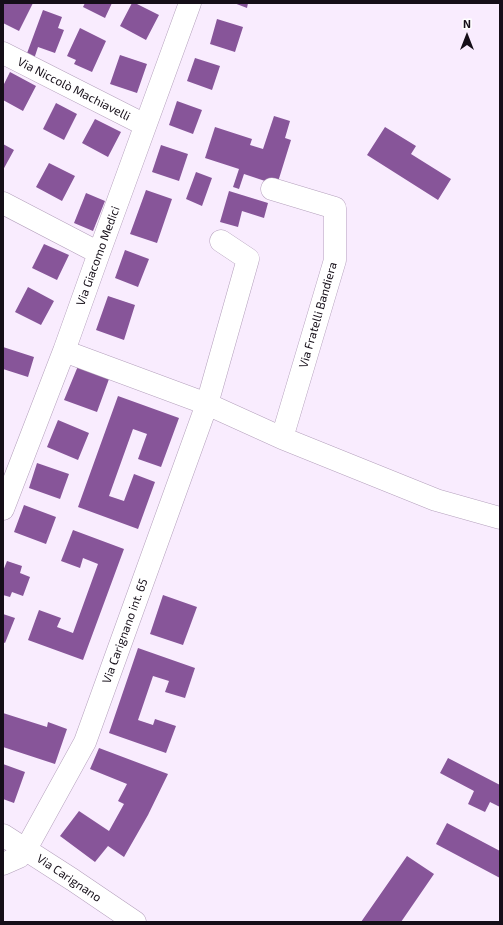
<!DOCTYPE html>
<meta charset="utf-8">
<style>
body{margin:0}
#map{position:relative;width:503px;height:925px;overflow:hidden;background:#f9ecfe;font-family:"Exo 2",sans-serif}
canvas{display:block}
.frame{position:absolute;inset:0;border:4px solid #150e18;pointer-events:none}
.north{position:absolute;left:447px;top:16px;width:40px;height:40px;-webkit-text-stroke:3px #fff;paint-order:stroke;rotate:0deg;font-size:11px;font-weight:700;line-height:16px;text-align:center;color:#150e18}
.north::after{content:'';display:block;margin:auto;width:14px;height:18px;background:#150e18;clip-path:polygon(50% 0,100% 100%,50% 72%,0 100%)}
</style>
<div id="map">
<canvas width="503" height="925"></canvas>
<div class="frame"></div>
<div class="north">N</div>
</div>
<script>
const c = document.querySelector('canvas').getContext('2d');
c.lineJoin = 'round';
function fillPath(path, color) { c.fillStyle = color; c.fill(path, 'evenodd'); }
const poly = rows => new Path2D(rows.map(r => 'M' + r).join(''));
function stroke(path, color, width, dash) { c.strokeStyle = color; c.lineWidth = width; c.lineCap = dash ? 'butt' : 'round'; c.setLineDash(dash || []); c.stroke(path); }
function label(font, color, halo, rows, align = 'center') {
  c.font = font + ' "Exo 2",sans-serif'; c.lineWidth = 3; c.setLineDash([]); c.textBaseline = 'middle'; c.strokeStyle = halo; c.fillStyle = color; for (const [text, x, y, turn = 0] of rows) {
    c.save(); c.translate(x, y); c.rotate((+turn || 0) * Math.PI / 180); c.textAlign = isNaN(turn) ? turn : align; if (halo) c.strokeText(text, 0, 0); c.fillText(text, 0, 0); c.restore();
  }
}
const building = poly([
 [3,3,33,3,19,31,3,23],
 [85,3,112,3,105,18,83,7],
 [132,3,135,3,159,15,146,40,120,26],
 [234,3,248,3,247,8],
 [43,10,62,17,58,28,64,30,55,53,38,47,34,59,26,56],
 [217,19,243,27,235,52,210,44],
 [80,28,106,41,92,72,74,64,76,60,67,56],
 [120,55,147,64,137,93,110,84],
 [195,58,220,66,212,90,187,81],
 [10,72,36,86,23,111,3,100,3,86],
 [177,101,202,110,193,134,169,125],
 [56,103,77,114,64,140,43,129],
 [274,116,290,121,285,138,291,140,277,185,244,174,239,189,233,187,239,169,205,158,215,127,252,139,250,145,263,149],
 [95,119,121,132,108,157,82,143],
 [385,127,416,146,411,154,451,179,438,200,367,155],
 [3,144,14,150,3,170],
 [161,145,188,154,179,181,152,172],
 [49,163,75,176,62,201,36,187],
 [196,172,212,178,202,206,186,199],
 [146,190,172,199,157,243,130,234],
 [229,191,268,203,264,218,242,211,238,227,220,222],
 [86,193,105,201,93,231,74,223],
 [44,244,69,255,57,280,32,268],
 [125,250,149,259,138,287,115,278],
 [28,287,54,301,41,325,15,312],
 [108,296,135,305,124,340,96,330],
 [3,347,34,357,28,377,3,369],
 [78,366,109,379,97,412,64,400],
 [118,396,179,418,161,467,138,459,147,434,133,429,109,496,124,501,134,474,155,482,138,529,78,507],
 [58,420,89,433,78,460,47,447],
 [37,463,69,474,60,499,29,488],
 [24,505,56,517,46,544,14,532],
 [73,530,124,549,83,660,28,640,39,610,61,618,57,627,73,633,98,564,83,558,80,568,61,561],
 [7,561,22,566,20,573,30,577,23,596,12,592,10,597,3,595,3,571],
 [163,595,197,607,183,645,150,634],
 [3,614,15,618,5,643,3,642],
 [138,648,195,668,185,698,165,692,169,681,153,676,138,720,153,725,155,719,176,726,166,753,109,733],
 [3,713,47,727,48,722,67,729,55,764,3,747],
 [99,748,168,774,148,815,124,857,108,846,95,862,60,836,79,811,109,831,124,804,118,801,127,784,90,769],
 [448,758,500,785,500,807,490,802,485,812,468,804,474,791,440,773],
 [3,764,25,772,14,803,3,799],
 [447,823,500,851,500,878,436,844],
 [407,856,434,874,401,922,361,922]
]);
const minor = poly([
 [3,53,145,125],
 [272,189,335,208,335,260,282,438],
 [3,203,99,253],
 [64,351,207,404,282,438,436,500,500,518],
 [3,509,64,351,99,253,190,3],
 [3,835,73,880,135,922],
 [3,864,19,857,26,849,85,742,207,404,248,259,221,241]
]);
const streetNames = [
 ["Via Niccolò Machiavelli",74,89,27],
 ["Via Giacomo Medici",98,256,-70],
 ["Via Fratelli Bandiera",318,315,-74],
 ["Via Carignano int. 65",125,631,-70],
 ["Via Carignano",69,878,34]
];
fillPath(building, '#875599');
stroke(minor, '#b4a0bc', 23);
stroke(minor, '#fff', 22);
label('12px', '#150e18', '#fff', streetNames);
</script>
